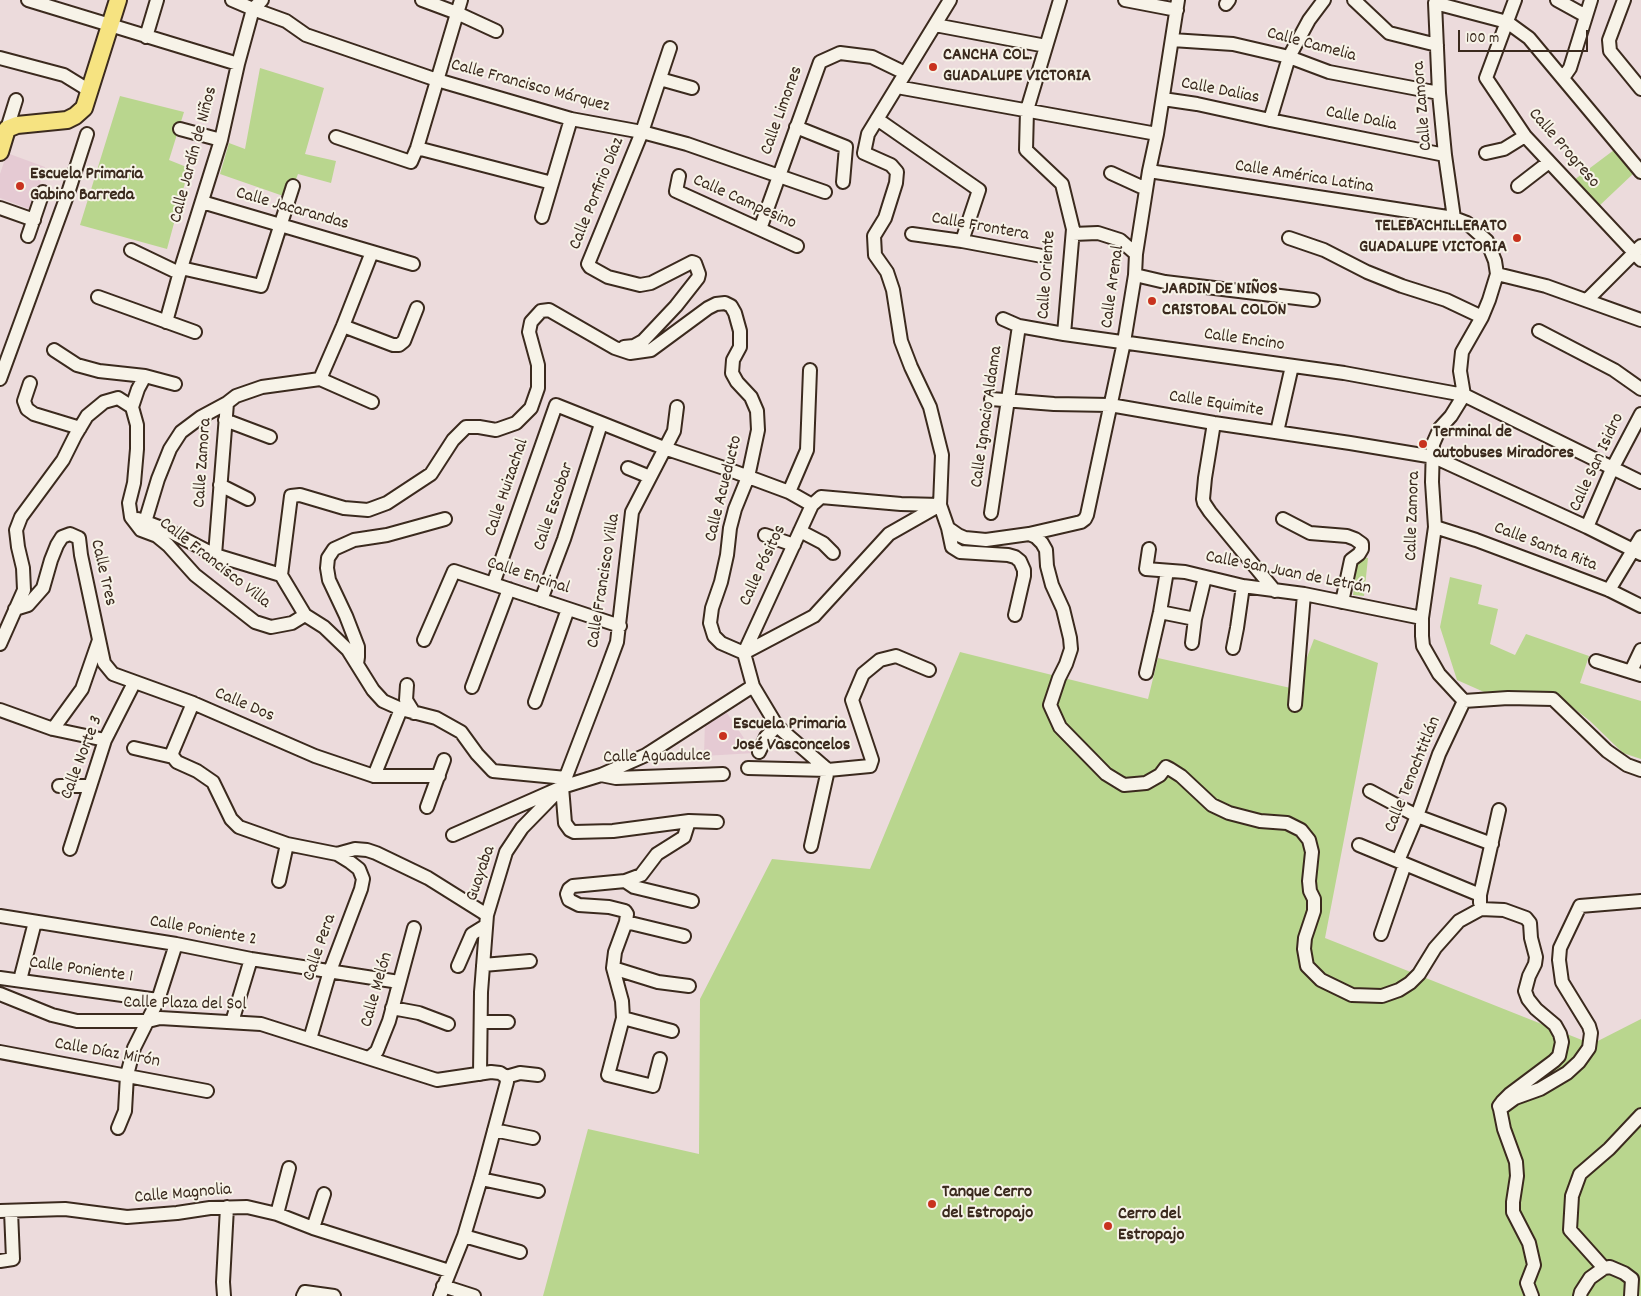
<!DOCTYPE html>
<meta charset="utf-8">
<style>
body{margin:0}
#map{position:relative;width:1641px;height:1296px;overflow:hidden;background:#ecdbdc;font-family:Dekko,sans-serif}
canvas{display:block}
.scale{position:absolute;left:1458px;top:30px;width:130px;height:22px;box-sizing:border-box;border:2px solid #3b2a1e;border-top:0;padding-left:6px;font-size:15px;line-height:18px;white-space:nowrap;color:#3b2a1e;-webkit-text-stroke:4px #f7f3e8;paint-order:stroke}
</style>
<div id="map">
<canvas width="1641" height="1296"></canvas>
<div class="scale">100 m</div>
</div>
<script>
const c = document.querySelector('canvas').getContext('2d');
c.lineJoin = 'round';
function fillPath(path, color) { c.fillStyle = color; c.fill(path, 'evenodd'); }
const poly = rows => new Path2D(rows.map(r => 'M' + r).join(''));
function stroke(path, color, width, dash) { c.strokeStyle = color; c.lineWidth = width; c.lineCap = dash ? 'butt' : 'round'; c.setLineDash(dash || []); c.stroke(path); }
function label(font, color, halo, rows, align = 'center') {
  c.font = font + ' Dekko,sans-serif'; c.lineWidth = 4; c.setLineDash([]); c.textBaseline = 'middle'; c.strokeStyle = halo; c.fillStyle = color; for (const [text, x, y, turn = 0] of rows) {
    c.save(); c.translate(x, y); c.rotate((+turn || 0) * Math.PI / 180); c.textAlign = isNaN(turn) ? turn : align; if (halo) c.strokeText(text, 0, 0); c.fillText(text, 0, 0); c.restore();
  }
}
const built = poly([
 [7,153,45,167,32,210,0,198,0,174],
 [723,707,754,753,704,756,705,719]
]);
const green = poly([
 [260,68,324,88,305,154,336,161,331,183,298,174,289,198,220,174,229,143,245,149],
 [120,96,184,112,169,160,189,168,167,249,80,225],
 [1614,150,1634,173,1598,207,1574,180],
 [1358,557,1368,558,1364,596,1353,595],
 [1450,577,1482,585,1478,604,1498,609,1490,644,1515,655,1526,634,1589,656,1580,683,1641,701,1641,759,1623,753,1590,721,1552,691,1484,692,1457,680,1440,627],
 [1314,639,1378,663,1325,938,1592,1044,1641,1019,1641,1296,543,1296,588,1129,699,1154,700,999,772,859,870,869,960,652,1148,699,1158,658,1295,689]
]);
const minor = poly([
 [28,0,238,64],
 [232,0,253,9,286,21,306,35,437,80,571,119,642,132,687,144,825,192],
 [422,0,457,13,496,31],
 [1060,0,1027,110,1026,150,1062,184,1073,229,1064,334],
 [1125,0,1177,10],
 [1354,0,1389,33,1437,45],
 [1515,0,1486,78,1525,136,1641,260],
 [1557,0,1586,16],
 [1624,0,1609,40,1610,51,1641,89],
 [1435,3,1507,22,1529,38,1641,172],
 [1435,3,1439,93,1445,155,1454,218],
 [1226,4,1229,0],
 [935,25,1046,46],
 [146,37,157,0],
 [1172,40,1233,44,1289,57,1329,72,1439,93],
 [0,58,64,75,90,91],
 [1563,78,1570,68,1591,0],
 [660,79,692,88],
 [897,87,1157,134],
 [1163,99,1197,104,1270,120,1445,155],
 [877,119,979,190,962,241],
 [1270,120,1289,57,1309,20,1324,0],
 [796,127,846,147,843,182],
 [7,129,16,100],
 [180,129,221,140],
 [336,137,411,162,417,148,461,0],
 [417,148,552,183],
 [1486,153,1504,149,1525,136],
 [1149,171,1454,218,1467,223,1487,241,1495,261,1497,274,1489,300,1482,317,1462,352,1460,371,1464,395,1451,416,1440,428,1433,444,1432,482,1435,527,1422,618,1422,636,1423,646,1439,674,1464,701],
 [1111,173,1146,189],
 [679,176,676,191,797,246],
 [1518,186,1549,162],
 [202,202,413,264],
 [0,208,34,220],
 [542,217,571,119],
 [760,229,820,62,840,53,872,57,905,73],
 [912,234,962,241,1042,256],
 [1073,234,1098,233,1120,240,1136,254],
 [28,236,43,192],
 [1289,238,1324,250,1367,272,1402,286,1446,300,1482,317],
 [131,250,179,273],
 [181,268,261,286,293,186],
 [1497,274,1546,286,1641,320],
 [1135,275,1165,282,1313,300],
 [98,297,195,332],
 [1587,300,1641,246],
 [1003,319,1019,326,1064,334,1344,373,1464,395,1641,482],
 [166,322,181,268,221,140,238,64,253,9,262,0],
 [343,326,393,345,399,345,404,341,417,308],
 [1539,331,1614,370,1641,389],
 [624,347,634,346,643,341,676,306,698,278,699,274,695,263,692,262,651,283,640,285,608,277,590,267,588,264,642,132,670,48],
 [54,350,77,365,99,371,145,376,175,384],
 [0,379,68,193,87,134],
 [320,379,343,326,372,252],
 [320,379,372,402],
 [30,383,24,401,27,409,34,414,80,428],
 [991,399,1054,404,1110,405,1214,423,1350,443,1434,457,1587,527,1641,554],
 [132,407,137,425,137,449,134,483,129,503,131,517,141,530,157,536,168,545,195,575,255,622,271,627,292,623,305,615],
 [132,407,138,389,145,376],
 [225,420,270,437],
 [1214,423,1205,478,1203,499,1204,503,1210,512,1275,591],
 [1277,432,1292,366],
 [628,468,650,477],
 [220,485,248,499],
 [789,492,807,450,810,370],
 [991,513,1019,326],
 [138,519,167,530,215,555,281,575],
 [1283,519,1310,533,1347,536,1355,539,1362,544,1362,549,1359,554,1351,560,1342,602],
 [145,522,158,479,170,449,181,432,201,417,227,403,236,396,262,387,320,379],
 [1435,527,1476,540,1559,571,1609,590,1641,606],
 [1587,527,1612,469,1641,414],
 [948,528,952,547,960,552,1008,555,1015,557,1020,561,1024,570,1024,576,1015,615],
 [800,531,823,543,833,553],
 [1029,534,1081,522,1085,519,1087,515,1124,342,1135,275,1136,254,1149,171,1157,134,1178,0],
 [765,535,794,545],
 [1149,549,1146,569,1185,572,1243,586,1304,594,1422,618],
 [215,555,227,403],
 [493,584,556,405,664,448,727,469,789,492,812,505],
 [1609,590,1641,537],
 [541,600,564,539,601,424],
 [15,609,28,605,43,588,51,560,57,545,62,537,70,534,79,538,81,555,104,663,113,674,193,703,315,756,374,776,439,776],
 [1160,612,1195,619],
 [424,640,454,571,620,626],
 [1192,643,1195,619,1205,577],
 [0,644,24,590,23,568,18,547,16,530,21,517,63,460,75,436,87,416,104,402,118,398,132,407],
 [1233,648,1237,628,1243,586],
 [744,653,812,505,821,497,901,504,940,505,948,528,958,535,965,538,986,540,1029,534,1036,537,1042,543,1046,550,1047,566,1052,585,1063,609,1070,638,1071,649,1066,664,1059,678,1050,705,1060,727,1106,774,1124,785,1146,783,1160,775,1166,767,1170,769,1181,776,1212,805,1229,813,1260,821,1287,823,1301,830,1309,840,1312,852,1309,881,1310,891,1314,899,1314,911,1305,938,1304,949,1307,966,1321,980,1352,995,1382,996,1399,990,1410,983,1419,974,1435,948,1459,921,1481,909,1504,910,1526,918,1530,923,1531,938,1536,957,1535,964,1529,976,1525,991,1528,999,1536,1009,1555,1025,1560,1034,1562,1042,1559,1056,1554,1061,1510,1094,1502,1102,1499,1106,1500,1109],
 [744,653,814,616,889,534,940,505,942,455,930,407,911,367,901,341,893,290,887,272,875,255,874,236,885,218,896,183,897,172,891,165,864,153,868,134,950,0],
 [744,653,753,686,777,726,828,770],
 [1596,661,1641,675],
 [357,664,358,657,358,647,346,616,329,580,327,568,328,558,334,549,354,540,387,535,445,519],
 [1631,671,1641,650],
 [1146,673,1160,612,1167,571],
 [407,685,406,700,414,713],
 [472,687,509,589],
 [1464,701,1508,698,1553,699,1607,751,1627,765,1641,770],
 [535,702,568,609],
 [1295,705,1304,594],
 [0,710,53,729,105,740],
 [53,729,82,689,99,640],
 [134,748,173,757],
 [759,752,766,737,777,726],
 [173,757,177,762,197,771,213,782,231,819,239,827,287,844,337,854,350,862,359,869,363,879,361,889,330,971,310,1039],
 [173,757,172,753,193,703],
 [748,768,828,770,870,766,872,760,852,700,863,674,880,660,896,656,929,670],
 [601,775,616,778,723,774],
 [374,776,401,709],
 [566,778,493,771,477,754,461,732,436,718,401,709,383,701,373,690,348,650,324,627,305,615,281,575,291,496,300,495,344,508,368,510,387,503,431,474,453,440,466,427,479,427,496,430,516,423,531,408,538,388,538,365,529,332,531,322,541,311,549,310,615,348,630,353,651,350,708,308,716,304,725,303,731,306,735,313,740,331,740,347,733,360,732,373,737,382,751,397,757,411,758,430,748,477,735,509,730,528,727,555,721,582,712,608,710,623,714,636,721,643,744,653],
 [59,786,89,786],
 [562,787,565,823,570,830,574,832,613,831,689,821,717,822],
 [1370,791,1417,816,1492,844],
 [427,807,444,760],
 [453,835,562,787,601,775,646,755,753,686],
 [1359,845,1480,895],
 [811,846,828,770],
 [70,849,105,740,134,683],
 [337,854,355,849,367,850,376,853,428,878,487,915],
 [1398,861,1417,816,1439,754,1464,701],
 [279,881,287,844],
 [625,881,634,887,692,901],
 [1480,903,1480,895,1499,810],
 [0,916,176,944,251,959,399,982],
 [626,922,684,936],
 [1381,934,1405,864],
 [483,965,530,961],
 [458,966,472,934,485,926],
 [613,968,658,982,689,986],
 [0,978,158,1000],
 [20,980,35,922],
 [0,994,52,1015,77,1021,148,1021,160,1018,261,1024,437,1080,491,1072,500,1073,506,1077],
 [392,1008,419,1013,448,1024],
 [623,1018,672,1031],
 [232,1022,251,959],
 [481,1022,508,1022],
 [0,1052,207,1091],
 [369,1058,377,1051,389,1021,414,928],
 [660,1059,653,1086,608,1075,623,1018,622,1001,613,968,615,952,626,922,627,914,625,911,609,907,579,905,569,900,567,894,569,889,573,886,625,881,641,875,657,854,684,837,689,821],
 [480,1074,481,992,487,915,506,852,522,828,562,787,603,680,617,642,632,512,674,431,677,407],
 [506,1077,520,1073,538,1075],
 [118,1128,125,1111,127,1075,134,1048,158,1000,176,944],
 [494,1130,533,1138],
 [481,1179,538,1191],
 [0,1211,65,1209,127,1217,177,1213,210,1208,247,1207,277,1214,313,1228,449,1271],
 [277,1214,289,1168],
 [313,1228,324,1194],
 [464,1236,520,1252],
 [0,1261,13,1259,11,1211],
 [1604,1268,1570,1230,1572,1196,1580,1174,1609,1149,1641,1115],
 [443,1286,474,1296],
 [224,1296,223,1282,227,1207],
 [303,1296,305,1292,334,1296],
 [440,1296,464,1236,481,1179,507,1082,506,1077],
 [1532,1296,1527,1283,1534,1265,1529,1243,1513,1212,1513,1202,1517,1176,1516,1162,1504,1129,1500,1109,1515,1098,1540,1089,1567,1073,1579,1062,1589,1048,1591,1033,1589,1026,1562,982,1559,960,1560,948,1580,906,1641,901],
 [1580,1296,1581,1292,1590,1278,1604,1268,1610,1267,1624,1273,1632,1279,1631,1296]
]);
const major = poly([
 [0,152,7,129,17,125,67,120,75,116,84,108,118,0]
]);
const markers = [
 [933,67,5,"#c8321e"],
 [20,186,5,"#c8321e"],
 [1517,238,5,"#c8321e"],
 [1152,301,5,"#c8321e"],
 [1423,444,5,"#c8321e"],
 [723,736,5,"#c8321e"],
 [932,1204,5,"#c8321e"],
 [1108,1226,5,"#c8321e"]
];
const streetNames = [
 ["Calle Camelia",1311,46,15],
 ["Calle Francisco Márquez",530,87,15],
 ["Calle Dalias",1220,92,11],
 ["Calle Zamora",1424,106,-95],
 ["Calle Limones",783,111,-70],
 ["Calle Dalia",1361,120,11],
 ["Calle Progreso",1563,149,49],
 ["Calle Jardín de Niños",195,155,-75],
 ["Calle América Latina",1304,178,9],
 ["Calle Porfirio Díaz",598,194,-68],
 ["Calle Campesino",744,203,24],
 ["Calle Jacarandas",292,210,16],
 ["Calle Frontera",980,228,10],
 ["Calle Oriente",1048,275,-86],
 ["Calle Arenal",1114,287,-82],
 ["Calle Encino",1244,341,8],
 ["Calle Equimite",1216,405,9],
 ["Calle Ignacio Aldama",988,417,-82],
 ["Calle Zamora",204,463,-86],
 ["Calle San Isidro",1598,463,-65],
 ["Calle Huizachal",508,488,-71],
 ["Calle Acueducto",725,489,-76],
 ["Calle Escobar",555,507,-71],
 ["Calle Zamora",1414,516,-88],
 ["Calle Santa Rita",1545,548,21],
 ["Calle Francisco Villa",214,564,38],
 ["Calle Pósitos",764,566,-65],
 ["Calle Tres",102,573,77],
 ["Calle San Juan de Letrán",1288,574,11],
 ["Calle Encinal",528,577,18],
 ["Calle Francisco Villa",605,581,-81],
 ["Calle Dos",244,706,23],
 ["Calle Norte 3",83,758,-69],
 ["Calle Aguadulce",657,758,-1],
 ["Calle Tenochtitlán",1414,775,-68],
 ["Guayaba",482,874,-71],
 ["Calle Poniente 2",203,932,10],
 ["Calle Pera",321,948,-71],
 ["Calle Poniente 1",81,971,8],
 ["Calle Melón",378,990,-74],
 ["Calle Plaza del Sol",185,1005,1],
 ["Calle Díaz Mirón",107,1054,10],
 ["Calle Magnolia",183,1195,-5]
];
const poiNames = [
 ["CANCHA COL.",943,57],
 ["GUADALUPE VICTORIA",943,78],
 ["Escuela Primaria",30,176],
 ["Gabino Barreda",30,197],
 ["TELEBACHILLERATO",1507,228,"right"],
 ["GUADALUPE VICTORIA",1507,249,"right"],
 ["JARDIN DE NIÑOS",1162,291],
 ["CRISTOBAL COLON",1162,312],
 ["Terminal de",1433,434],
 ["autobuses Miradores",1433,455],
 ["Escuela Primaria",733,726],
 ["José Vasconcelos",733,747],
 ["Tanque Cerro",942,1194],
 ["del Estropajo",942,1215],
 ["Cerro del",1118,1216],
 ["Estropajo",1118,1237]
];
fillPath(built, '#e5cad3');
fillPath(green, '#b9d68e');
stroke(minor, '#3b2a1e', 16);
stroke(major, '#3b2a1e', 20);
stroke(minor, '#f7f3e8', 12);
stroke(major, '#f6e381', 16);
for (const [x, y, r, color] of markers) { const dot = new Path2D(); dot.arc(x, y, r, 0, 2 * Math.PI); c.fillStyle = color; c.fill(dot); stroke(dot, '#f7f3e8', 2); }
label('18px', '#3b2a1e', '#f7f3e8', streetNames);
label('bold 18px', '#3b2a1e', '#f7f3e8', poiNames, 'left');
</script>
